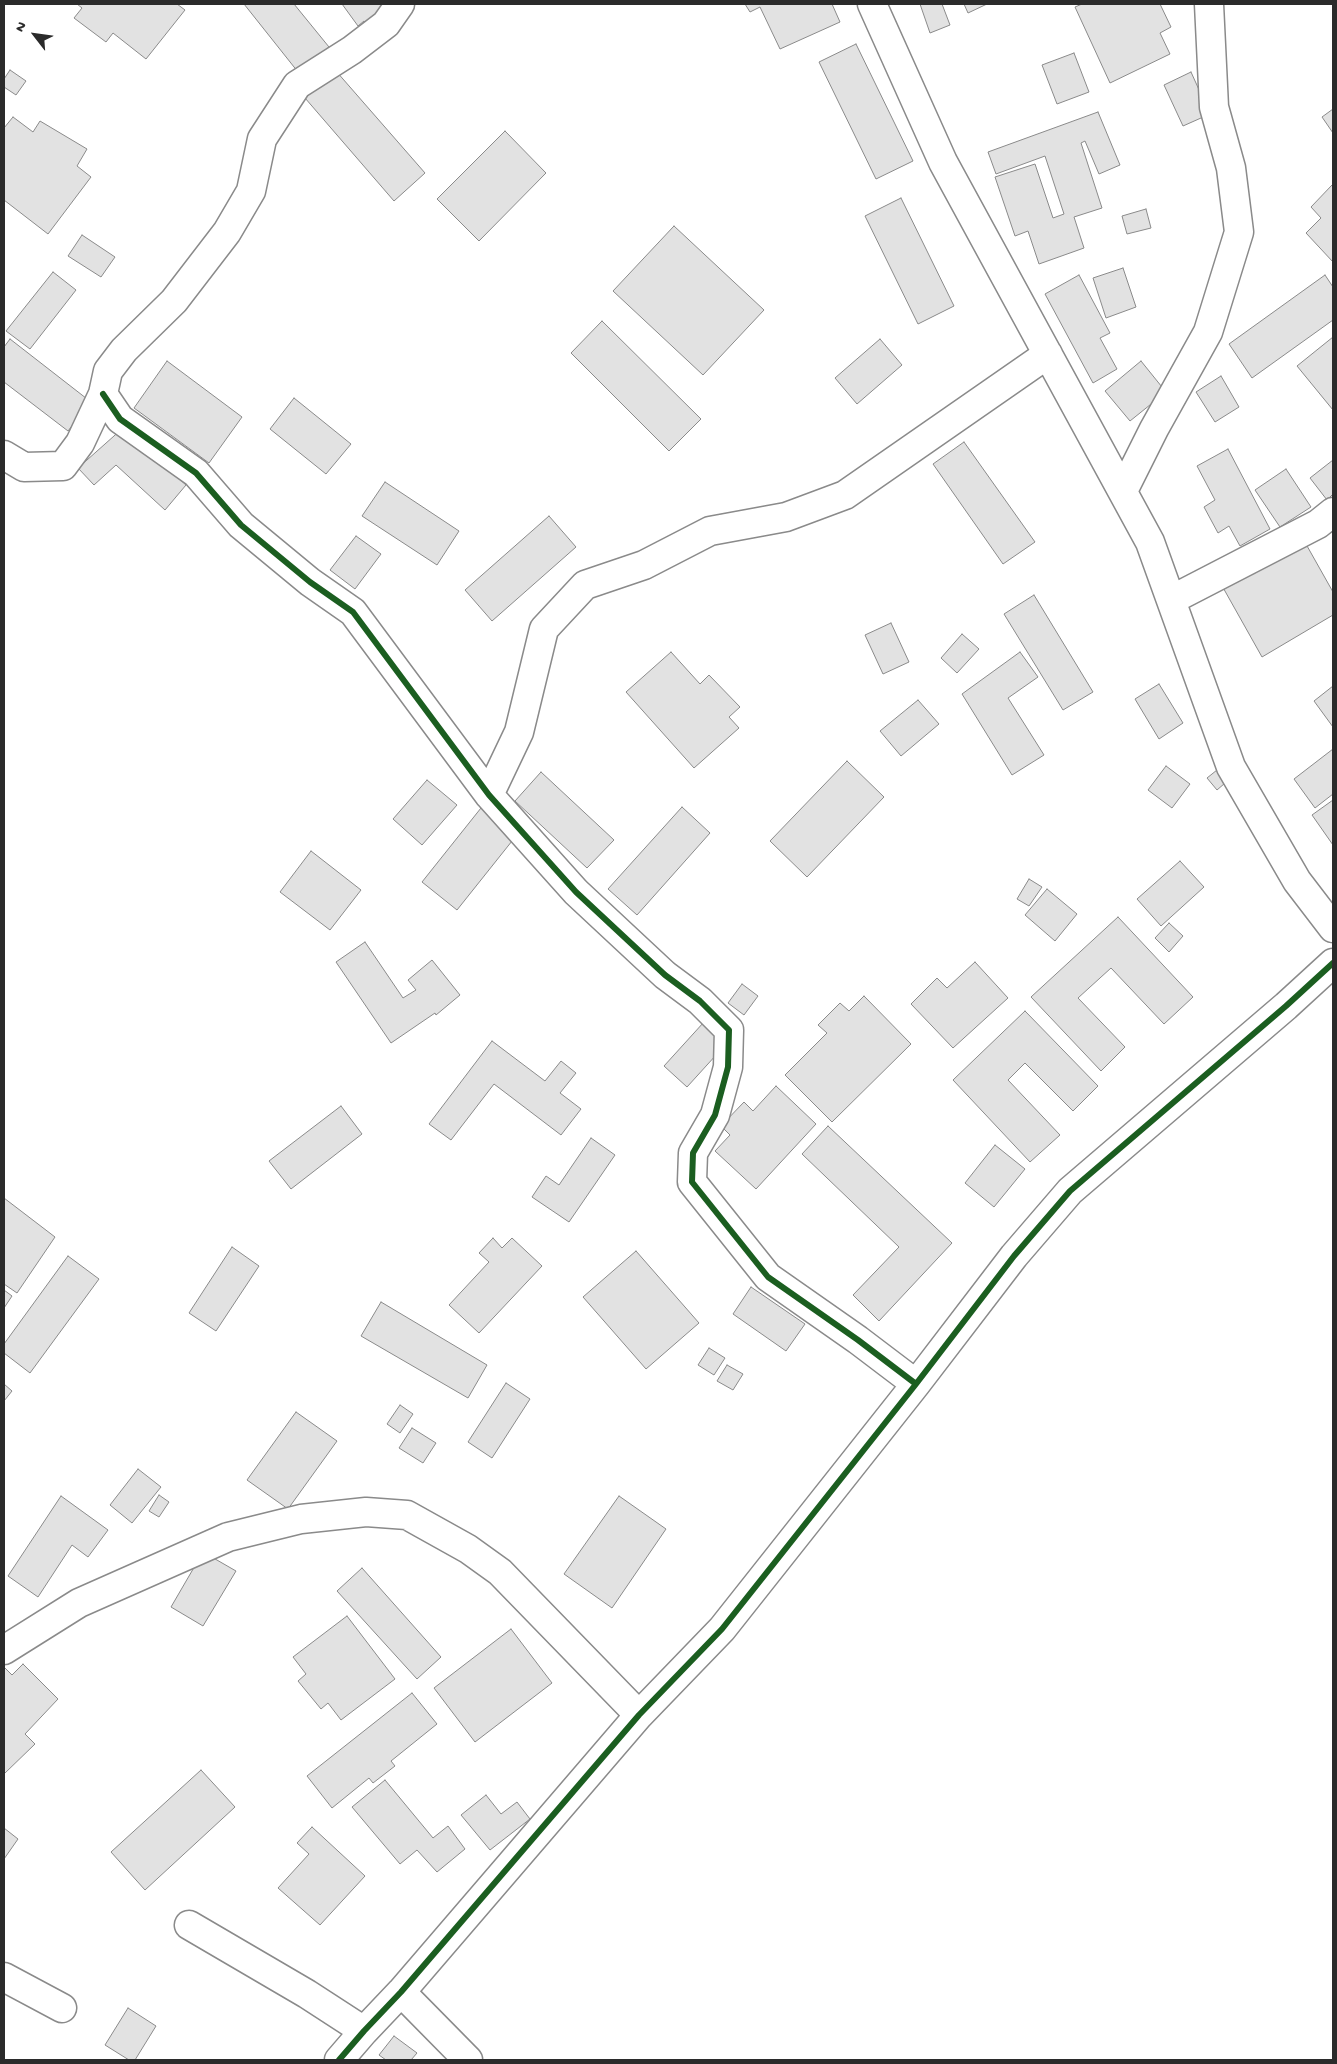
<!DOCTYPE html>
<style>
body{margin:0}
#map{position:relative;width:1337px;height:2064px;overflow:hidden;background:#fff;font-family:"Gochi Hand",sans-serif}
canvas{display:block}
.frame{position:absolute;inset:0;border:5px solid #2b2b2b;pointer-events:none}
.north{position:absolute;left:10px;top:10px;width:50px;height:50px;-webkit-text-stroke:4px #fff;paint-order:stroke;rotate:300deg;font-size:14px;font-weight:700;line-height:20px;text-align:center;color:#2b2b2b}
.north::after{content:'';display:block;margin:auto;width:18px;height:22px;background:#2b2b2b;clip-path:polygon(50% 0,100% 100%,50% 72%,0 100%)}
</style>
<div id="map">
<canvas width="1337" height="2064"></canvas>
<div class="frame"></div>
<div class="north">N</div>
</div>
<script>
const c = document.querySelector('canvas').getContext('2d');
c.lineJoin = 'round';
function fillPath(path, color) { c.fillStyle = color; c.fill(path, 'evenodd'); }
const poly = rows => new Path2D(rows.map(r => 'M' + r).join(''));
function stroke(path, color, width, dash) { c.strokeStyle = color; c.lineWidth = width; c.lineCap = dash ? 'butt' : 'round'; c.setLineDash(dash || []); c.stroke(path); }
const building = poly([
 [77,4,177,4,185,10,146,59,113,33,106,42,74,18,82,8,77,4],
 [244,4,294,4,329,47,298,72,244,4],
 [342,4,382,4,387,11,367,25,364,21,358,26,342,4],
 [745,4,832,4,840,22,780,49,760,7,750,12,745,4],
 [920,4,942,4,950,25,930,33,920,4],
 [964,4,987,4,968,13,964,4],
 [1082,4,1160,4,1171,27,1160,33,1170,54,1110,83,1075,7,1082,4],
 [856,44,913,161,876,179,819,62,856,44],
 [1074,53,1089,92,1057,104,1042,65,1074,53],
 [10,70,26,81,16,95,4,87,4,79,10,70],
 [336,71,425,173,394,201,305,98,336,71],
 [1191,72,1210,114,1183,126,1164,85,1191,72],
 [1333,109,1333,133,1322,117,1333,109],
 [1098,112,1120,165,1099,174,1085,141,1081,143,1102,208,1074,217,1084,248,1039,264,1028,231,1015,236,995,177,1035,164,1053,218,1064,214,1045,156,996,174,988,152,1098,112],
 [13,117,33,132,40,121,87,149,77,166,91,177,48,234,4,200,4,128,13,117],
 [505,131,546,173,479,241,437,199,505,131],
 [1333,184,1333,262,1306,233,1321,218,1311,207,1333,184],
 [901,198,954,306,918,324,865,216,901,198],
 [1146,209,1151,228,1127,234,1122,216,1146,209],
 [674,226,764,310,703,375,613,291,674,226],
 [82,235,115,257,101,277,68,256,82,235],
 [1123,268,1136,307,1106,318,1093,278,1123,268],
 [53,272,76,290,30,349,6,331,53,272],
 [1079,275,1110,333,1100,338,1117,369,1093,383,1045,294,1079,275],
 [1325,275,1333,287,1333,320,1252,378,1229,344,1325,275],
 [602,321,701,419,669,451,571,353,602,321],
 [1333,337,1333,410,1297,366,1333,337],
 [10,339,91,402,68,431,4,382,4,347,10,339],
 [880,339,902,365,857,404,835,378,880,339],
 [167,361,242,417,209,463,134,408,167,361],
 [1141,361,1166,392,1130,421,1105,391,1141,361],
 [1221,376,1239,407,1215,422,1196,392,1221,376],
 [294,398,351,444,326,474,270,429,294,398],
 [123,428,186,485,165,510,116,465,94,485,78,468,123,428],
 [964,442,1035,542,1003,564,933,464,964,442],
 [1228,449,1270,529,1240,546,1229,526,1218,533,1204,507,1215,500,1197,466,1228,449],
 [1333,460,1333,494,1327,500,1310,478,1333,460],
 [1286,469,1311,507,1280,527,1255,490,1286,469],
 [385,482,459,531,437,565,362,516,385,482],
 [549,516,576,547,492,621,465,590,549,516],
 [356,536,381,554,355,589,330,570,356,536],
 [1302,537,1333,592,1333,615,1262,657,1221,584,1302,537],
 [1034,595,1093,692,1063,710,1004,614,1034,595],
 [891,623,909,662,883,674,865,635,891,623],
 [962,634,979,649,957,673,941,658,962,634],
 [671,652,700,684,709,675,740,707,729,717,739,728,694,768,626,692,671,652],
 [1020,652,1038,677,1008,698,1044,755,1012,775,962,694,1020,652],
 [1159,684,1183,723,1159,739,1135,699,1159,684],
 [1333,686,1333,727,1314,701,1333,686],
 [918,700,939,724,901,756,880,731,918,700],
 [1333,749,1333,794,1315,808,1294,779,1333,749],
 [847,761,884,797,807,877,770,841,847,761],
 [1166,766,1190,784,1172,808,1148,790,1166,766],
 [1222,766,1232,777,1217,790,1207,778,1222,766],
 [541,772,614,840,587,868,515,801,541,772],
 [427,780,457,805,422,845,393,819,427,780],
 [1333,800,1333,845,1312,815,1333,800],
 [682,807,710,833,637,915,608,889,682,807],
 [481,808,516,836,457,910,422,882,481,808],
 [311,851,361,890,330,930,280,892,311,851],
 [1180,861,1204,887,1161,926,1137,899,1180,861],
 [1029,879,1042,887,1029,906,1017,899,1029,879],
 [1047,889,1077,914,1055,941,1025,915,1047,889],
 [1118,917,1193,997,1164,1024,1111,968,1078,998,1125,1047,1101,1071,1031,997,1118,917],
 [1169,923,1183,936,1169,952,1155,938,1169,923],
 [365,942,403,998,416,990,408,980,432,960,460,995,436,1015,435,1013,391,1043,336,962,365,942],
 [975,962,1008,998,953,1048,911,1004,937,978,947,988,975,962],
 [742,984,758,996,744,1015,728,1003,742,984],
 [864,996,911,1044,832,1122,785,1075,827,1033,818,1025,840,1003,849,1011,864,996],
 [1025,1011,1098,1086,1073,1111,1025,1063,1008,1080,1060,1135,1030,1162,953,1080,1025,1011],
 [704,1022,727,1043,687,1087,664,1066,704,1022],
 [492,1041,545,1081,561,1061,576,1073,560,1093,581,1109,561,1135,494,1084,451,1140,429,1124,492,1041],
 [776,1086,816,1124,756,1189,715,1151,730,1135,721,1126,744,1102,753,1111,776,1086],
 [341,1106,362,1134,291,1189,269,1161,341,1106],
 [828,1126,952,1243,879,1321,853,1295,899,1247,802,1154,828,1126],
 [591,1138,615,1155,569,1222,532,1197,546,1176,559,1185,591,1138],
 [995,1145,1025,1169,994,1207,965,1183,995,1145],
 [4,1198,55,1237,17,1293,4,1284,4,1198],
 [493,1238,502,1248,512,1238,542,1266,479,1333,449,1305,489,1262,479,1253,493,1238],
 [232,1247,259,1266,216,1331,189,1313,232,1247],
 [636,1251,699,1323,646,1369,583,1297,636,1251],
 [68,1256,99,1279,30,1373,4,1353,4,1344,68,1256],
 [751,1287,805,1324,786,1351,733,1314,751,1287],
 [4,1290,12,1296,4,1308,4,1290],
 [381,1302,487,1365,468,1398,361,1336,381,1302],
 [709,1348,725,1358,714,1375,698,1365,709,1348],
 [727,1365,743,1374,733,1390,717,1381,727,1365],
 [506,1383,530,1399,492,1458,468,1442,506,1383],
 [4,1384,12,1391,4,1401,4,1384],
 [400,1405,413,1414,400,1433,387,1424,400,1405],
 [296,1412,337,1441,288,1509,247,1480,296,1412],
 [412,1428,436,1443,423,1463,399,1448,412,1428],
 [138,1469,161,1487,132,1523,110,1505,138,1469],
 [159,1495,169,1502,159,1517,149,1511,159,1495],
 [61,1496,108,1530,88,1557,72,1545,38,1597,8,1576,61,1496],
 [619,1496,666,1529,612,1608,564,1574,619,1496],
 [203,1552,236,1571,203,1626,171,1607,203,1552],
 [362,1568,441,1657,417,1679,337,1591,362,1568],
 [347,1616,395,1679,341,1720,328,1703,321,1709,298,1681,306,1674,293,1657,347,1616],
 [511,1629,552,1683,475,1742,434,1688,511,1629],
 [23,1664,58,1699,25,1734,35,1744,4,1774,4,1667,12,1675,23,1664],
 [412,1693,437,1724,391,1761,395,1766,373,1783,369,1778,332,1808,307,1776,412,1693],
 [201,1770,235,1807,145,1890,111,1852,201,1770],
 [385,1780,433,1838,448,1826,465,1849,437,1872,417,1850,400,1864,352,1807,385,1780],
 [486,1795,501,1814,517,1802,530,1819,490,1850,461,1815,486,1795],
 [312,1827,365,1876,320,1925,278,1888,309,1854,297,1843,312,1827],
 [4,1828,18,1839,4,1859,4,1828],
 [128,2008,156,2026,135,2060,129,2060,105,2045,128,2008],
 [394,2036,417,2053,411,2060,386,2060,379,2055,394,2036]
]);
const minor = poly([
 [872,4,943,162,1150,542,1231,767,1297,881,1333,928],
 [103,394,120,419,196,473,241,525,310,582,353,612,489,795,576,892,665,975,700,1001,729,1030,728,1067,715,1115,693,1153,692,1182,768,1277,858,1340,916,1384],
 [4,455,24,467,63,466,80,443,103,394,108,371,124,350,174,301,227,232,251,191,262,139,297,85,352,50,386,24,400,4],
 [1123,491,1154,429,1208,332,1239,232,1231,168,1214,107,1209,4],
 [1171,600,1318,524,1333,512],
 [489,795,519,732,544,629,585,585,644,565,710,531,786,517,845,495,1048,354],
 [4,1650,79,1603,228,1537,301,1519,366,1512,407,1515,468,1549,500,1572,639,1715],
 [189,1925,307,1994,364,2031],
 [4,1977,62,2008],
 [401,1992,468,2060],
 [339,2060,364,2031,401,1992,639,1715,722,1629,916,1384,1014,1256,1070,1191,1286,1006,1333,963]
]);
const cycleway = poly([
 [103,394,120,419,196,473,241,525,310,582,353,612,489,795,576,892,665,975,700,1001,729,1030,728,1067,715,1115,693,1153,692,1182,768,1277,858,1340,916,1384],
 [339,2060,364,2031,401,1992,639,1715,722,1629,916,1384,1014,1256,1070,1191,1286,1006,1333,963]
]);
fillPath(building, '#e2e2e2');
stroke(building, '#8a8a8a', 1);
stroke(minor, '#8a8a8a', 31);
stroke(minor, '#fff', 28);
stroke(cycleway, '#1b5e20', 6);
</script>
